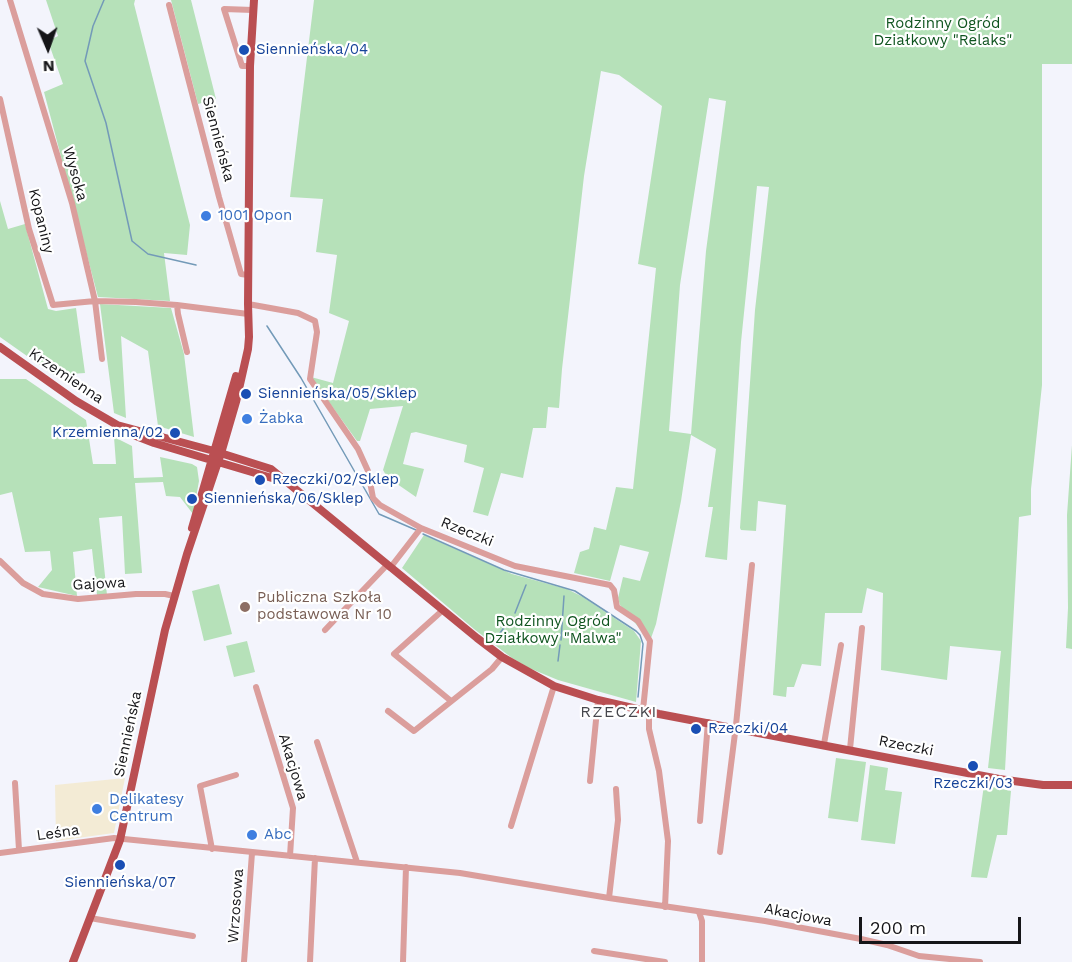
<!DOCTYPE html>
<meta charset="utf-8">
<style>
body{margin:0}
#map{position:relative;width:1072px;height:962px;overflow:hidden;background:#f3f4fc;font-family:"Work Sans",sans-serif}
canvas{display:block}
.north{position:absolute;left:18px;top:18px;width:60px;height:60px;-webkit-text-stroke:4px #fff;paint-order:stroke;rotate:178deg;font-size:16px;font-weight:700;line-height:24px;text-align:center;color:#151518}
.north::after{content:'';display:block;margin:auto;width:21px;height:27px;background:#151518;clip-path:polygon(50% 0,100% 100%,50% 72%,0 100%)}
.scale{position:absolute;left:859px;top:917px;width:162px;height:27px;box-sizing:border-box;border:3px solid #151518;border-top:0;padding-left:8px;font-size:18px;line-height:21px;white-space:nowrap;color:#151518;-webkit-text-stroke:4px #fff;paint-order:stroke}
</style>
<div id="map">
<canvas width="1072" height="962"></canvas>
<div class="north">N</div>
<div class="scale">200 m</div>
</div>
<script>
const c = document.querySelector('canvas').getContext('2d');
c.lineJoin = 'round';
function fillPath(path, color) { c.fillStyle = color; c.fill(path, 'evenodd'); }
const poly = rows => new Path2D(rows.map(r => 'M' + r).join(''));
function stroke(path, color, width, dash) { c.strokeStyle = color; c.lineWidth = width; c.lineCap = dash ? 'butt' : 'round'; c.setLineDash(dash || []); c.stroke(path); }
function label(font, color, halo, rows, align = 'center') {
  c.font = font + ' "Work Sans",sans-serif'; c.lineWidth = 4.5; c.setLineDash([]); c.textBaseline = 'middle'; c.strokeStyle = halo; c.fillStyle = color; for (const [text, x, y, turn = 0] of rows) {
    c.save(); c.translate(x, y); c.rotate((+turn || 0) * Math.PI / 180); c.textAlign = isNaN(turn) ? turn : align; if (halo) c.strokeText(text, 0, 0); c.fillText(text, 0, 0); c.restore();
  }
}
const commercial = poly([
 [125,778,114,833,56,841,55,785]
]);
const green = poly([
 [46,0,135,0,134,4,190,225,187,255,164,253,170,301,98,297,44,92,63,84,48,41,58,36],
 [171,0,191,0,216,99,198,104],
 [314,0,1072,0,1072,64,1042,64,1042,385,1031,489,1031,515,1019,517,1005,770,988,768,1001,651,950,646,947,680,881,670,883,593,867,588,862,613,825,613,821,666,802,664,794,687,787,687,786,697,773,695,786,505,758,501,756,531,741,530,740,528,755,310,769,187,757,186,741,342,727,560,705,557,713,507,708,507,716,449,691,435,681,501,656,624,650,641,620,605,618,598,623,577,640,581,649,552,620,545,610,581,574,573,580,552,589,549,594,527,606,530,616,487,633,489,656,268,638,264,662,106,619,75,601,71,584,176,562,369,559,408,548,407,546,428,533,428,523,478,501,473,488,516,473,512,484,468,464,462,467,445,416,432,411,433,403,464,424,469,416,497,387,477,383,470,403,406,370,409,360,441,357,441,311,377,333,383,349,321,329,313,337,255,316,252,323,199,290,197],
 [709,98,726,101,706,251,691,434,669,431,680,285],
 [0,201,8,229,25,224,48,309,56,311,76,308,85,373,54,375,0,337],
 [100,304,171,308,184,354,194,437,158,426,148,351,121,336,126,418,114,413],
 [0,379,26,379,86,420,93,464,116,464,114,437,132,446,134,478,163,477,160,457,192,464,197,467,199,481,193,514,180,497,166,496,163,482,135,483,142,573,125,574,122,516,99,518,107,595,97,595,92,549,73,552,77,596,38,587,52,570,50,551,25,552,12,492,0,495],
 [1072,445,1072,649,1066,648,1068,608,1067,515],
 [424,535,512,574,567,589,583,597,634,631,641,641,636,702,558,680,529,668,512,658,474,629,402,568],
 [219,584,232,634,204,641,192,591],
 [247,641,255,672,234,677,226,646],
 [836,758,866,762,858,822,828,818],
 [870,765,888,768,885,790,902,792,895,844,861,840],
 [984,785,1011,791,1007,835,997,835,987,878,971,877]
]);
const stream = poly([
 [104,0,93,26,85,61,106,123,132,241,148,254,196,265],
 [267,326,301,378,379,514,416,530],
 [423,534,504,570,575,591,636,631,640,635,643,644,638,697],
 [515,613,526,585],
 [561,640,564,596],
 [494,641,512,617],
 [558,661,560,645]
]);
const minor = poly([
 [10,0,72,203,95,301,102,359],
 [169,5,219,197,241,274,248,275],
 [250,66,242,66,224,9,253,10],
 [0,99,29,229,53,305,95,301,136,302,177,305,248,314],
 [248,304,298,313,315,321,317,332,310,379,358,449,368,471,373,498,380,505,421,528,515,566,610,585,614,590,617,607,638,621,650,641,643,710],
 [177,305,178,314,187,352],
 [0,561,23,583,43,594,78,599,136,594,165,594,174,596],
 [390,568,421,528],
 [443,610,394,654,451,701],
 [325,630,387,565],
 [256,687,293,808,290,856],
 [388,711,414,731,492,669,502,657],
 [649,711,649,729,659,771,668,841,665,907],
 [317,742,357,862],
 [824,744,841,645],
 [850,749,862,628],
 [590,781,598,700],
 [15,783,19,850],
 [700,821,708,722],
 [511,826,554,686],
 [212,849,200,786,236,775],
 [720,852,736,725,752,565],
 [0,853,114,838,460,873,609,898,765,921,861,939,887,945,919,956,980,962],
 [609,898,618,820,616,789],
 [699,912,702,921,702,962],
 [90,918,193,936],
 [594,951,665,962],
 [244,962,252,853],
 [310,962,315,858],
 [403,962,406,867]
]);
const major = poly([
 [0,347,76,401,136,436,154,443,282,481],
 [117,425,214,451,271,469,477,638,502,657,554,686,598,700,659,714,999,779,1043,785,1072,785],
 [192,528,236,376],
 [73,962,120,840,165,630,187,554,222,450,236,402,248,349,249,337,248,304,250,66,254,0]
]);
const markers = [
 [244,50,6,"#1a4fb4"],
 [206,216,6,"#3f7fe0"],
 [246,394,6,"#1a4fb4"],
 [247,419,6,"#3f7fe0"],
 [175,433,6,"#1a4fb4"],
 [260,480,6,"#1a4fb4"],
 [192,499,6,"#1a4fb4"],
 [245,607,6,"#8d6e63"],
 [696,729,6,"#1a4fb4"],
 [973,766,6,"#1a4fb4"],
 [97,809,6,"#3f7fe0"],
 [252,835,6,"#3f7fe0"],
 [120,865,6,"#1a4fb4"]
];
const parkNames = [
 ["Rodzinny Ogród",943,24],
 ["Działkowy \"Relaks\"",943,41],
 ["Rodzinny Ogród",553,622],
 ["Działkowy \"Malwa\"",553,639]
];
const transitNames = [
 ["Siennieńska/04",256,50],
 ["Siennieńska/05/Sklep",258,394],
 ["Krzemienna/02",163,433,"right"],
 ["Rzeczki/02/Sklep",272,480],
 ["Siennieńska/06/Sklep",204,499],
 ["Rzeczki/04",708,729],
 ["Rzeczki/03",973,784,"center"],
 ["Siennieńska/07",120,883,"center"]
];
const streetNames = [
 ["Siennieńska",218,139,75],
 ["Wysoka",75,174,74],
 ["Kopaniny",41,221,76],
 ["Krzemienna",66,376,34],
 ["Rzeczki",467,532,22],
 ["Gajowa",99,584,-3],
 ["Siennieńska",128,734,-78],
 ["Rzeczki",906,746,11],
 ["Akacjowa",293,767,73],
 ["Leśna",58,833,-8],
 ["Wrzosowa",236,906,-86],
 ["Akacjowa",798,915,11]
];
const shopNames = [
 ["1001 Opon",218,216],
 ["Żabka",259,419],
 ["Delikatesy",109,800],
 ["Centrum",109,817],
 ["Abc",264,835]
];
const educationNames = [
 ["Publiczna Szkoła",257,598],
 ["podstawowa Nr 10",257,615]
];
const neighbourhoodNames = [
 ["RZECZKI",619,712]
];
fillPath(commercial, '#f3ebd5');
fillPath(green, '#b6e1b9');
stroke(stream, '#739ab8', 1.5);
stroke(minor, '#db9e9c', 6);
stroke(major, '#ba4f52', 8);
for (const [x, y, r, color] of markers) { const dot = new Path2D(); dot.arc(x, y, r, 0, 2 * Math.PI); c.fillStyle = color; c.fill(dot); stroke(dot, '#fff', 2); }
label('15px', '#0f541f', '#fff', parkNames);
label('15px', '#164399', '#fff', transitNames, 'left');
label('15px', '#151518', '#fff', streetNames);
label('15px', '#366cbe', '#fff', shopNames, 'left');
label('15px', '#785e54', '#fff', educationNames, 'left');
c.letterSpacing = '1.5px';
label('16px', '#46474d', '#fff', neighbourhoodNames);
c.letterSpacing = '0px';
</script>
